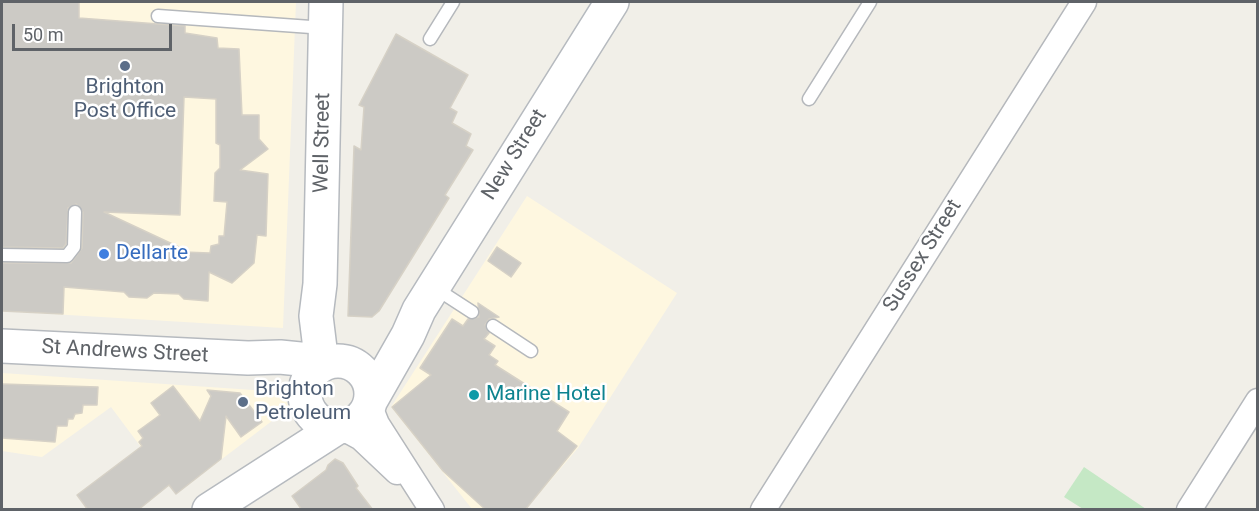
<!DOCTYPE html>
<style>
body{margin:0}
#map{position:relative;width:1259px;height:511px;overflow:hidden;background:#f1efe8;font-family:Roboto,sans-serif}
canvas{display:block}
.frame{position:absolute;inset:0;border:3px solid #5f6368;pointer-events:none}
.scale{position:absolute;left:12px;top:24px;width:160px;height:27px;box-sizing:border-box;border:3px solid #5f6368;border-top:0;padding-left:8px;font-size:18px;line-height:21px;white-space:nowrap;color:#5f6368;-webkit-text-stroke:4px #fff;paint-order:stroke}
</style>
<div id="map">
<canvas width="1259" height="511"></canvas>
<div class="frame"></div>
<div class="scale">50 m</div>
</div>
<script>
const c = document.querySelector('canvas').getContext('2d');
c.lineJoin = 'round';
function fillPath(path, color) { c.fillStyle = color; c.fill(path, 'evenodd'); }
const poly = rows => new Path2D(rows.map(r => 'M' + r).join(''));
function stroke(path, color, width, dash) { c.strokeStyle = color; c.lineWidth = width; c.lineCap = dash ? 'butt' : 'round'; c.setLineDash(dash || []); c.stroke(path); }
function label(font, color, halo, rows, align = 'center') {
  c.font = font + ' Roboto,sans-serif'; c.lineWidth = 5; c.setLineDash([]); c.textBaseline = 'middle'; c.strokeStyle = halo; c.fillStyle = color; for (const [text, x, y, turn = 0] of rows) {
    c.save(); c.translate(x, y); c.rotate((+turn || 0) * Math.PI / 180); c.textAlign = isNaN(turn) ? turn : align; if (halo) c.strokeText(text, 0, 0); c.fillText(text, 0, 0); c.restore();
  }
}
const commercial = poly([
 [2,2,296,2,283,328,2,311],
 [527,196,677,293,578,448,526,509,472,509,391,407],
 [2,373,283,392,289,408,176,494,111,407,42,457,2,451]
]);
const green = poly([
 [1084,467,1146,509,1083,509,1064,497]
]);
const building = poly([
 [2,2,79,2,79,18,185,26,185,33,217,38,218,48,239,49,242,115,259,115,259,139,268,149,240,170,268,174,266,236,257,235,254,263,232,283,209,272,208,301,184,299,179,294,154,293,147,298,129,297,124,292,64,287,63,314,2,311,2,263,71,263,82,248,83,212,76,204,68,208,66,244,63,248,2,247,2,2],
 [184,97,216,99,216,143,220,145,220,168,215,173,214,201,227,202,224,236,219,236,219,244,211,246,210,253,183,252,181,248,104,212,180,215,184,97],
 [396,34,468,75,450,108,457,112,452,123,471,134,466,146,473,150,445,195,449,198,379,311,372,317,348,316,354,146,361,150,364,107,359,105,396,34],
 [497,247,521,263,511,277,488,261,497,247],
 [478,303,499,317,489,319,485,325,489,333,484,339,495,346,489,355,498,361,495,365,569,412,557,431,577,446,525,510,486,510,443,471,392,407,431,375,420,368,452,319,463,326,468,319,479,317,478,303],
 [2,384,98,387,97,405,83,405,82,413,75,414,73,419,68,419,67,426,57,426,55,442,2,438,2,384],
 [173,386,200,421,211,396,207,390,240,393,262,422,241,437,226,416,221,459,176,494,169,485,138,510,88,510,77,495,142,446,139,442,143,438,138,431,160,415,151,403,173,386],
 [335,459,343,463,358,486,356,488,373,510,302,510,292,496,326,470,328,465,335,459]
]);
const lane = poly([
 [158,16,325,28],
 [430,39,453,2],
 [809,99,870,2],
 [2,255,67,256,74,247,75,212],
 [435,288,472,312],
 [493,326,531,351]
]);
const street = poly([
 [369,404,377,424,432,510],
 [341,427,361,438,397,472],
 [763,510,1084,2],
 [1189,510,1258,401]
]);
const secondary = poly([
 [2,346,248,358,280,357,310,360,320,366],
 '305 394a33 33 0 1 1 66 0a33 33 0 1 1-66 0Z',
 [322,365,316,316,320,284,326,2],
 [371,400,408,335,419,310,612,2],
 [209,510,338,427]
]);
const markers = [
 [125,66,6,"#5c6f8a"],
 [104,254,6,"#3f7fe0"],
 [474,395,6,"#0f9aa8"],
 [243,402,6,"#5c6f8a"]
];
const serviceNames = [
 ["Brighton",125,88],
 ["Post Office",125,112],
 ["Brighton",255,390,"left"],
 ["Petroleum",255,414,"left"]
];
const streetNames = [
 ["Well Street",323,143,-89],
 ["New Street",515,155,-58],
 ["Sussex Street",923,256,-58],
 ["St Andrews Street",125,352,3]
];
const shopNames = [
 ["Dellarte",116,254]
];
const cultureNames = [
 ["Marine Hotel",486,395]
];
fillPath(commercial, '#fef7e0');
fillPath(green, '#c5e8c5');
fillPath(building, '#cccac5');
stroke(building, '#d6d1c6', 1.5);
stroke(lane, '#b5b8bc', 15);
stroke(street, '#b5b8bc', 27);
stroke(secondary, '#b6babf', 36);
stroke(lane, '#fff', 12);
stroke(street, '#fff', 24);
stroke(secondary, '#fff', 33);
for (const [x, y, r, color] of markers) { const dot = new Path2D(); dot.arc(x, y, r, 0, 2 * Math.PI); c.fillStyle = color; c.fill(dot); stroke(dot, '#fff', 2); }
label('21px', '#4e5e75', '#fff', serviceNames);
label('21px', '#5f6368', '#fff', streetNames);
label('21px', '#366cbe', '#fff', shopNames, 'left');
label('21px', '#0d838f', '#fff', cultureNames, 'left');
</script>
